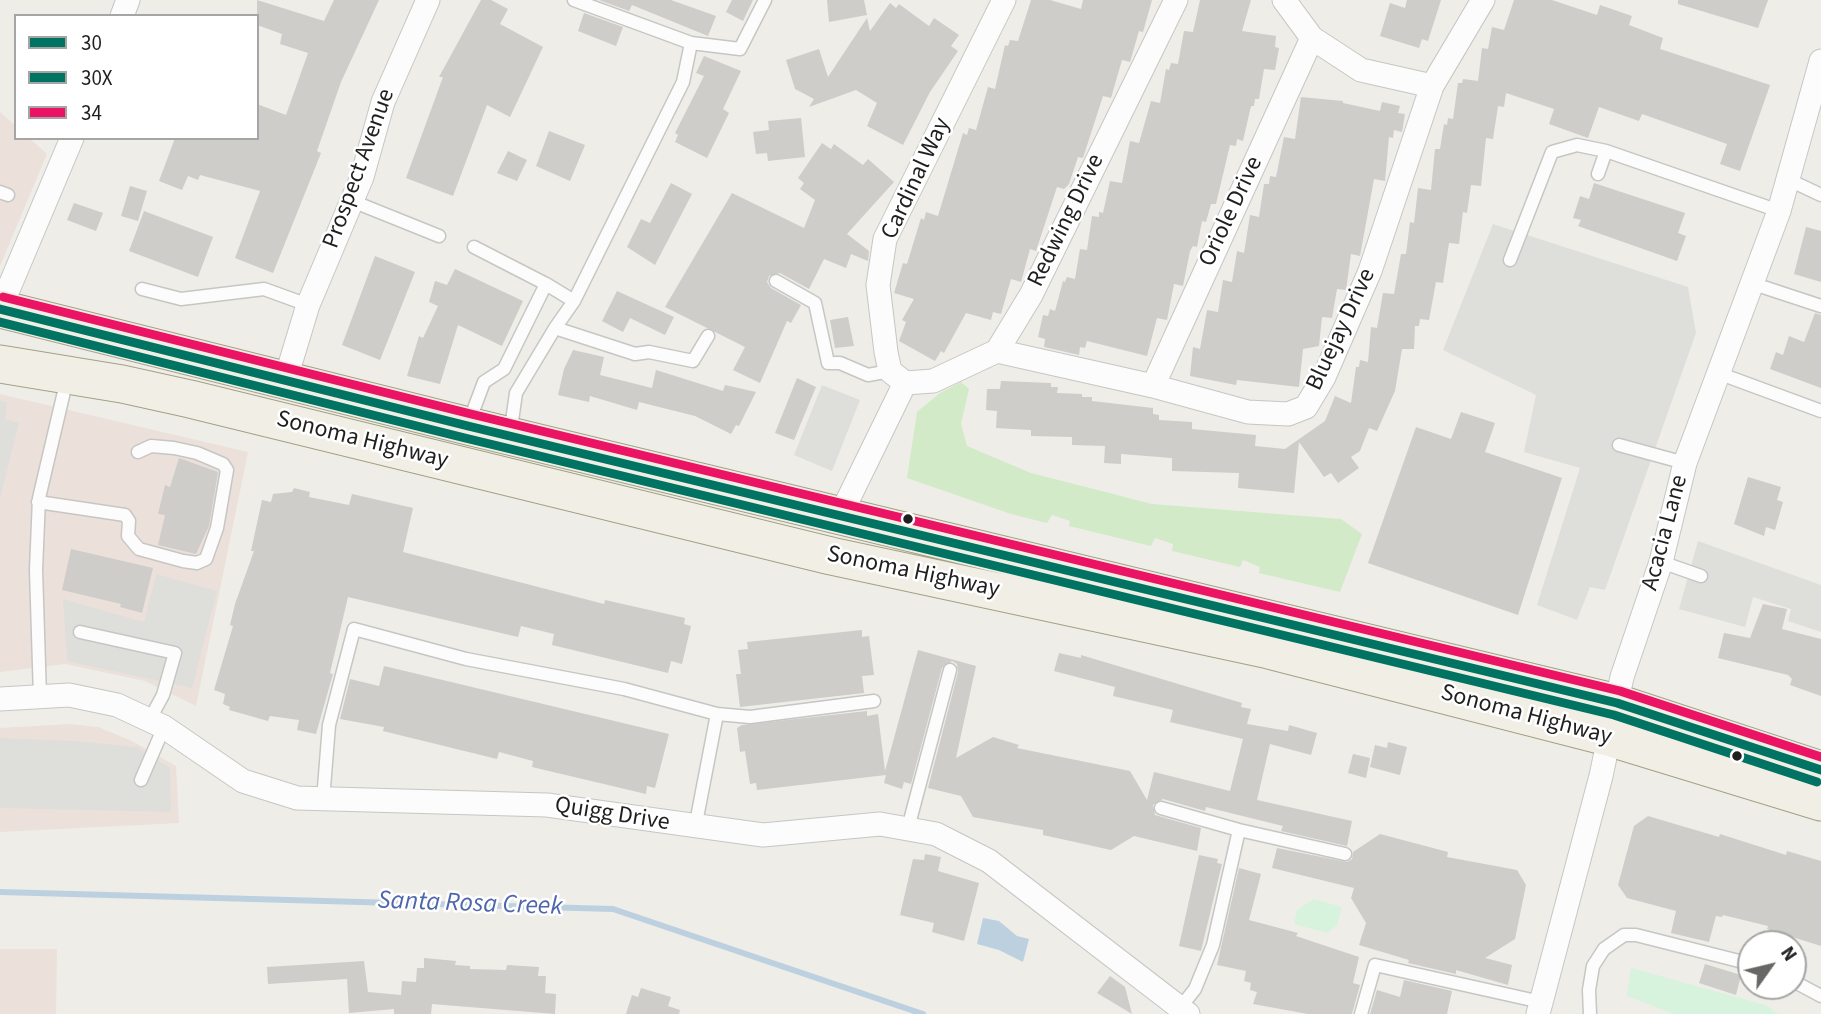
<!DOCTYPE html>
<style>
body{margin:0}
#map{position:relative;width:1821px;height:1014px;overflow:hidden;background:#eeede8;font-family:"Source Sans 3",sans-serif}
canvas{display:block}
.legend{position:absolute;left:14px;top:14px;width:245px;height:126px;box-sizing:border-box;background:#fff;border:2px solid #a5a5a5;margin:0;padding:9px 12px;list-style:none;font-size:21px;color:#1f1f1f}
.legend li{display:flex;align-items:center;gap:14px;height:35px}
.legend b{width:35px;border:2px solid #a5a5a5}
.north{position:absolute;left:1737px;top:930px;width:70px;height:70px;box-sizing:border-box;background:#fff;border:2px solid #a5a5a5;border-radius:50%;rotate:56deg;font-size:19px;font-weight:700;line-height:28px;text-align:center;color:#1f1f1f}
.north::after{content:'';display:block;margin:auto;width:24px;height:32px;background:#676765;clip-path:polygon(50% 0,100% 100%,50% 72%,0 100%)}
</style>
<div id="map">
<canvas width="1821" height="1014"></canvas>
<ul class="legend">
<li><b style="height:9px;background:#007363"></b>30</li>
<li><b style="height:9px;background:#007363"></b>30X</li>
<li><b style="height:9px;background:#eb1464"></b>34</li>
</ul>
<div class="north">N</div>
</div>
<script>
const c = document.querySelector('canvas').getContext('2d');
c.lineJoin = 'round';
function fillPath(path, color) { c.fillStyle = color; c.fill(path, 'evenodd'); }
const poly = rows => new Path2D(rows.map(r => 'M' + r).join(''));
function stroke(path, color, width, dash) { c.strokeStyle = color; c.lineWidth = width; c.lineCap = dash ? 'butt' : 'round'; c.setLineDash(dash || []); c.stroke(path); }
function label(font, color, halo, rows, align = 'center') {
  c.font = font + ' "Source Sans 3",sans-serif'; c.lineWidth = 5; c.setLineDash([]); c.textBaseline = 'middle'; c.strokeStyle = halo; c.fillStyle = color; for (const [text, x, y, turn = 0] of rows) {
    c.save(); c.translate(x, y); c.rotate((+turn || 0) * Math.PI / 180); c.textAlign = isNaN(turn) ? turn : align; if (halo) c.strokeText(text, 0, 0); c.fillText(text, 0, 0); c.restore();
  }
}
const commercial = poly([
 [0,112,16,126,16,138,29,138,47,154,0,266],
 [0,394,248,452,196,706,145,681,65,664,0,672],
 [70,724,98,727,132,741,176,766,179,823,0,832,0,728],
 [0,949,57,949,56,1014,0,1014]
]);
const grass = poly([
 [961,382,969,389,961,424,967,446,1031,473,1152,504,1341,519,1362,534,1340,592,1259,573,1260,567,1243,560,1240,567,1172,551,1173,544,1155,538,1151,546,1069,526,1070,521,1052,515,1047,523,1011,514,907,478,917,412,940,393]
]);
const park = poly([
 [1314,899,1342,907,1337,925,1327,933,1294,924,1297,910],
 [1631,968,1765,1005,1779,1014,1674,1014,1627,996]
]);
const parking = poly([
 [1493,224,1688,287,1696,333,1605,590,1590,587,1577,620,1537,605,1580,468,1524,452,1536,395,1443,350],
 [822,385,860,400,832,471,794,455],
 [0,401,7,403,5,419,19,423,0,499],
 [1698,541,1821,585,1821,632,1788,621,1791,609,1753,597,1745,627,1679,609],
 [156,574,217,591,192,688,67,661,63,599,144,622],
 [0,738,75,741,137,747,170,768,171,812,0,808]
]);
const water = poly([
 [983,918,999,921,1017,936,1029,939,1023,962,999,950,977,944]
]);
const stream = poly([
 [0,892,613,909,923,1014]
]);
const building = poly([
 [257,0,324,21,334,0,379,0,341,82,317,151,321,153,273,273,235,258,260,191,200,175,198,180,188,176,182,190,159,181,175,138,257,138,257,104,286,115,308,53,280,44,282,34,257,25],
 [481,0,491,0,508,9,500,24,543,47,510,117,487,105,453,196,406,178,443,77,439,77],
 [599,0,671,0,716,16,708,36,632,5,629,11],
 [732,0,753,0,743,21,726,12],
 [827,0,864,0,867,15,829,22],
 [1031,0,1050,0,1081,9,1083,0,1152,0,1143,32,1139,31,1130,62,1122,60,1111,98,1103,96,1083,158,1078,157,1069,184,1064,189,1057,187,1036,251,1030,249,1021,282,1011,279,1001,314,993,312,991,320,966,313,944,353,941,351,935,361,899,341,906,322,902,320,914,299,894,293,903,263,907,264,921,218,924,220,926,212,938,216,963,133,967,135,969,128,976,130,988,87,995,89,1005,45,1008,46,1010,40,1018,41],
 [1200,0,1251,0,1242,31,1276,36,1275,47,1279,48,1275,70,1264,69,1259,99,1255,99,1254,106,1251,106,1243,141,1237,139,1236,146,1230,145,1216,204,1211,204,1206,222,1202,221,1197,247,1193,246,1190,251,1183,286,1174,284,1167,320,1157,318,1147,356,1087,341,1085,348,1080,347,1079,355,1044,347,1045,339,1038,337,1043,315,1048,316,1050,309,1055,311,1063,281,1065,282,1067,277,1075,279,1080,249,1087,250,1092,216,1099,217,1099,212,1103,213,1110,181,1122,183,1130,141,1139,143,1151,101,1160,103,1166,69,1169,70,1171,63,1178,64,1184,31,1193,32],
 [1407,0,1441,0,1428,41,1422,39,1419,48,1380,36,1390,3,1405,8],
 [1514,0,1552,0,1597,15,1600,5,1632,16,1629,25,1663,38,1660,49,1770,85,1740,171,1720,164,1727,144,1642,114,1639,121,1599,107,1588,138,1549,124,1554,109,1506,93,1504,107,1498,106,1493,139,1486,138,1481,186,1471,185,1467,213,1463,212,1459,244,1449,243,1443,283,1436,282,1429,320,1420,319,1419,326,1415,326,1414,349,1402,349,1395,391,1377,431,1369,428,1360,451,1351,457,1359,468,1338,483,1331,473,1324,477,1299,442,1294,493,1238,488,1239,473,1172,471,1172,458,1121,454,1121,464,1104,463,1105,446,1072,445,1072,437,1031,436,1031,430,996,428,997,411,986,410,987,389,1000,389,1001,381,1051,383,1051,387,1058,387,1057,393,1082,394,1082,397,1092,397,1092,401,1153,408,1153,414,1159,415,1159,420,1192,422,1192,429,1256,435,1255,446,1285,449,1325,421,1335,396,1351,403,1356,367,1359,367,1360,360,1368,362,1371,327,1377,328,1383,293,1394,294,1401,254,1406,254,1410,222,1414,223,1418,188,1431,190,1435,149,1440,149,1444,124,1447,125,1448,118,1453,119,1458,83,1462,83,1463,79,1478,81,1482,48,1488,49,1492,27,1504,30],
 [1678,0,1768,0,1758,28,1678,4],
 [890,3,896,8,899,4,929,26,934,18,959,35,951,46,958,51,930,92,903,145,867,126,877,103,856,90,809,107,814,99,795,89,786,60,819,49,828,77,867,18,870,31],
 [584,13,623,27,616,46,578,31],
 [704,56,741,71,723,109,729,113,707,158,675,142,678,135,675,133,704,76,696,73],
 [1301,97,1343,101,1343,103,1380,111,1382,102,1400,106,1398,113,1405,114,1402,132,1394,130,1393,138,1389,137,1385,181,1374,179,1360,256,1351,254,1346,290,1337,289,1332,318,1322,317,1319,346,1303,349,1299,387,1237,380,1236,385,1190,376,1193,347,1200,349,1207,310,1218,312,1223,280,1232,282,1237,251,1244,253,1250,215,1259,217,1264,184,1269,184,1270,176,1276,177,1284,137,1295,139],
 [801,118,805,157,768,161,767,153,756,154,753,132,769,130,768,121],
 [549,131,585,145,570,181,536,166],
 [822,143,831,149,834,144,863,165,868,159,894,182,847,234,869,251,868,261,851,254,846,268,824,259,809,289,780,273,769,276,767,282,771,288,801,305,791,323,787,321,760,383,733,370,745,347,665,307,732,193,804,228,815,200,800,189,804,183,798,178],
 [508,151,527,160,517,181,497,173],
 [671,183,692,194,655,265,627,247,641,219,650,223],
 [1594,183,1685,213,1678,233,1686,236,1677,261,1578,226,1581,220,1573,218,1580,196,1589,199],
 [130,186,147,191,138,221,121,216],
 [74,203,103,213,96,231,67,220],
 [144,211,213,237,198,277,129,251],
 [1806,227,1821,231,1821,282,1794,274],
 [375,256,415,272,380,360,342,345],
 [455,269,523,301,502,346,458,325,440,384,407,376,419,336,423,338,438,306,429,302,435,281,447,285],
 [617,291,674,317,665,335,630,318,623,332,602,321],
 [1815,313,1821,315,1821,388,1770,369,1776,352,1783,355,1789,336,1804,342],
 [848,317,854,346,835,348,830,320],
 [573,350,604,357,600,375,652,388,656,370,723,391,725,385,756,392,739,426,736,425,731,434,695,416,639,402,637,410,590,396,589,402,558,395,564,369],
 [797,378,816,387,794,440,775,433],
 [1461,412,1495,423,1485,452,1562,478,1518,615,1368,563,1416,427,1451,439],
 [179,458,218,472,209,526,196,554,158,545,165,515,158,514,165,485,170,487],
 [1748,477,1781,487,1777,500,1783,502,1775,530,1766,527,1764,536,1734,524],
 [294,488,310,492,309,497,349,505,352,494,413,508,403,552,604,604,605,600,685,618,684,624,691,626,682,664,671,661,668,673,552,645,554,634,521,626,518,637,348,597,330,673,333,674,316,734,297,730,299,720,270,716,268,721,229,710,230,707,223,704,225,694,214,690,233,626,230,625,235,604,254,551,251,551,262,500,271,502,273,494,292,492],
 [71,549,153,568,142,613,120,607,121,604,62,590],
 [1763,604,1787,609,1782,629,1821,639,1821,696,1790,685,1792,679,1788,675,1718,658,1724,633,1750,638],
 [862,630,862,637,869,636,874,675,862,676,864,693,740,707,736,674,741,674,738,650,748,649,747,642],
 [918,650,976,666,956,758,993,737,1019,745,1017,748,1130,771,1147,800,1154,772,1230,791,1243,739,1170,722,1173,710,1113,696,1115,687,1054,671,1059,653,1081,658,1081,655,1242,703,1241,707,1251,709,1247,724,1288,731,1289,725,1317,733,1311,755,1270,744,1257,800,1352,821,1347,846,1281,831,1283,826,1206,807,1205,811,1163,799,1153,805,1155,815,1201,828,1197,851,1134,836,1111,850,1043,835,1043,830,973,817,961,796,928,788,958,672,957,664,952,661,942,668,911,784,904,782,902,789,884,783,886,775,757,790,756,783,750,784,745,751,740,752,737,728,742,725,867,711,867,716,878,714,885,771],
 [384,666,669,734,655,788,647,786,646,794,532,767,533,761,499,752,497,759,383,731,384,727,340,719,350,679,379,686],
 [1388,742,1407,747,1400,775,1370,767,1375,745,1387,748],
 [1353,754,1370,758,1366,778,1348,773],
 [1648,816,1719,837,1720,834,1786,855,1787,851,1821,861,1821,946,1767,929,1768,926,1723,915,1722,917,1716,916,1709,942,1671,933,1676,911,1627,898,1618,885,1634,826],
 [1380,834,1448,852,1447,857,1517,870,1526,885,1515,939,1485,958,1512,965,1508,985,1456,970,1456,974,1408,963,1409,960,1359,945,1366,923,1351,898,1354,888,1272,868,1277,848,1347,862,1352,859,1353,852],
 [925,854,941,857,938,871,979,883,964,941,932,932,934,923,900,915,913,859,924,860],
 [1199,855,1218,859,1217,863,1222,864,1201,951,1179,946],
 [1239,868,1261,874,1249,920,1298,933,1296,936,1359,957,1353,983,1360,985,1352,1014,1308,1014,1253,1004,1257,992,1250,990,1251,983,1244,981,1246,971,1217,965],
 [424,958,456,961,455,965,470,966,470,969,506,970,507,965,539,967,538,976,546,976,545,993,556,994,555,1014,432,1004,431,1014,394,1014,394,1009,349,1013,347,979,268,984,267,967,364,961,368,992,401,995,402,981,416,982,417,968,424,968],
 [1705,964,1741,975,1736,995,1699,983],
 [1110,976,1125,987,1132,1014,1097,993],
 [1404,980,1452,991,1447,1014,1370,1014,1377,990,1400,997],
 [641,988,671,997,668,1006,680,1010,679,1014,626,1014,632,995,638,997]
]);
const lane = poly([
 [574,0,691,43,740,49,765,0],
 [1598,174,1606,151,1779,211],
 [1787,179,1821,195],
 [0,192,8,195],
 [352,201,439,236],
 [474,247,546,284],
 [1510,260,1552,152,1577,145,1606,151],
 [776,281,815,303,828,363,840,363,868,375,890,371],
 [1754,284,1821,306],
 [142,289,181,299,264,289,308,305],
 [574,301,555,328,635,354,649,352,693,361,708,336],
 [1718,373,1821,411],
 [469,422,484,382,504,369,546,284,574,301,683,82,691,43],
 [510,435,516,393,555,328],
 [1619,445,1685,463],
 [38,502,125,515,129,521,128,536,139,549,183,561,197,563,206,559,217,528,227,470,223,464,197,453,174,448,151,446,138,452],
 [1661,562,1701,576],
 [80,632,175,653,163,695,150,719],
 [40,697,36,570,39,498,67,379],
 [717,714,750,717,874,701],
 [141,780,164,727],
 [323,800,329,725,354,629,466,659,624,689,717,714,695,828],
 [1161,808,1239,830],
 [908,828,950,670],
 [1793,981,1821,996],
 [1180,1008,1195,989,1213,945,1239,830,1345,854],
 [1361,1014,1375,965,1541,1002],
 [1590,1014,1589,990,1593,966,1604,949,1624,935,1636,935,1751,964]
]);
const street = poly([
 [1284,0,1312,38,1361,70,1432,86],
 [122,16,128,0],
 [0,309,72,138],
 [997,351,1153,386,1248,412,1288,414,1306,407,1324,377,1370,271,1432,86,1483,0],
 [285,381,308,305,362,177,383,102,428,0],
 [905,383,933,381,997,351,1031,295,1176,0],
 [1153,386,1312,38],
 [840,516,905,383,890,371,886,352,878,285,885,239,1004,0],
 [0,699,69,695,117,705,164,727,243,781,297,798,547,805,763,835,880,824,936,834,989,861,1188,1014],
 [1538,1014,1601,776,1622,677,1661,562,1685,463,1779,211,1821,61]
]);
const primary = poly([
 [0,309,468,426,1617,703,1821,770],
 [0,364,122,384,190,399,831,556,1269,650,1608,737,1821,802]
]);
const bus1 = poly([
 [0,309,468,426,1617,703,1821,770]
]);
const bus2 = poly([
 [0,322,465,438,1614,715,1817,782]
]);
const bus3 = poly([
 [3,297,471,414,1620,691,1821,757]
]);
const markers = [
 [908,519,6,"#1f1f1f"],
 [1737,756,6,"#1f1f1f"]
];
const streetNames = [
 ["Prospect Avenue",360,169,-70],
 ["Cardinal Way",917,179,-65],
 ["Oriole Drive",1232,212,-65],
 ["Redwing Drive",1067,221,-64],
 ["Bluejay Drive",1342,330,-65],
 ["Sonoma Highway",362,441,14],
 ["Acacia Lane",1666,533,-75],
 ["Sonoma Highway",913,573,12],
 ["Sonoma Highway",1526,716,15],
 ["Quigg Drive",612,815,9]
];
const waterNames = [
 ["Santa Rosa Creek",470,905,2]
];
fillPath(commercial, '#ebe0da');
fillPath(grass, '#d2eac8');
fillPath(park, '#d7f3de');
fillPath(parking, '#dededb');
fillPath(water, '#bdd0e0');
stroke(stream, '#bdd0e0', 6);
fillPath(building, '#cecdc9');
stroke(lane, '#c6c6c4', 15);
stroke(street, '#c6c6c4', 25);
stroke(primary, '#a3a185', 39);
stroke(lane, '#fcfcfc', 12);
stroke(street, '#fcfcfc', 23);
stroke(primary, '#f1efe5', 37);
stroke(bus1, '#007363', 9);
stroke(bus2, '#007363', 9);
stroke(bus3, '#eb1464', 9);
for (const [x, y, r, color] of markers) { const dot = new Path2D(); dot.arc(x, y, r, 0, 2 * Math.PI); c.fillStyle = color; c.fill(dot); stroke(dot, '#fff', 2.5); }
label('24px', '#1f1f1f', '#fff', streetNames);
label('italic 26px', '#4e66ac', '#fff', waterNames);
</script>
